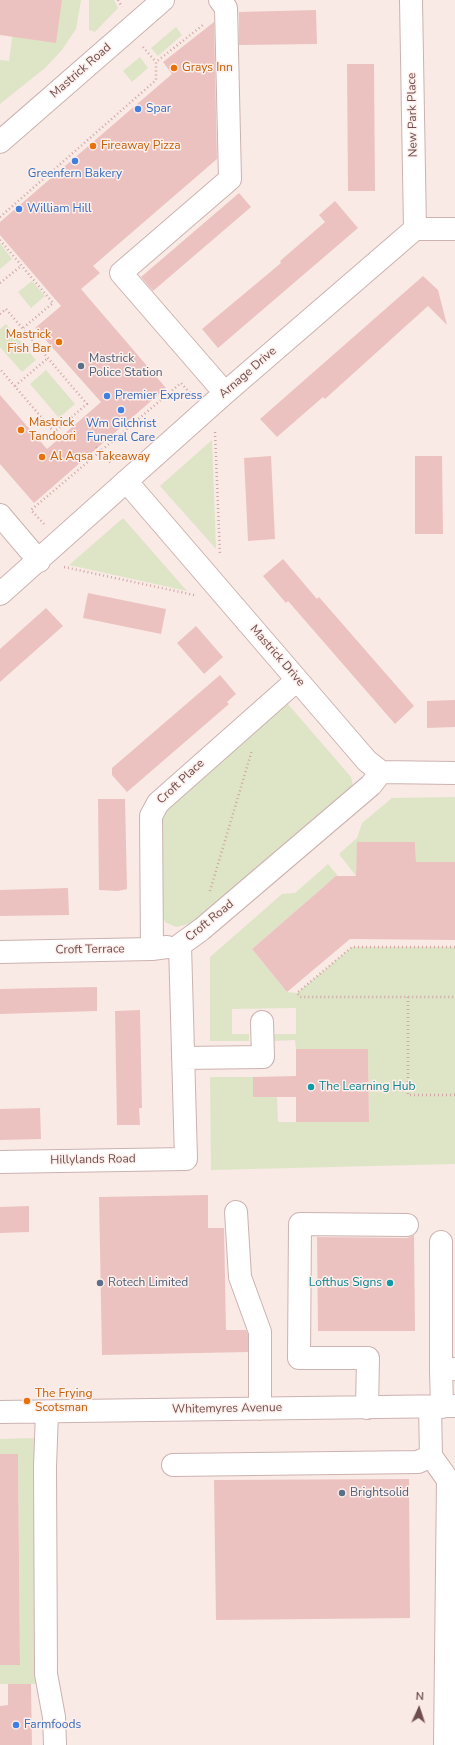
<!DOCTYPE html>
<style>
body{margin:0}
#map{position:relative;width:455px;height:1745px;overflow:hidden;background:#f9eae5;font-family:"Nunito Sans",sans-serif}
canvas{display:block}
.north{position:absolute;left:399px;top:1689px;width:40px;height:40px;-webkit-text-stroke:3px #fdefeb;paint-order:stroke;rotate:3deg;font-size:11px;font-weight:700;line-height:16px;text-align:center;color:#6f4d4e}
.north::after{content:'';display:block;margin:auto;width:14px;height:18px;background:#6f4d4e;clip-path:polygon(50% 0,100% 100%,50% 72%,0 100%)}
</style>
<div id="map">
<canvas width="455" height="1745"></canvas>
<div class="north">N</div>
</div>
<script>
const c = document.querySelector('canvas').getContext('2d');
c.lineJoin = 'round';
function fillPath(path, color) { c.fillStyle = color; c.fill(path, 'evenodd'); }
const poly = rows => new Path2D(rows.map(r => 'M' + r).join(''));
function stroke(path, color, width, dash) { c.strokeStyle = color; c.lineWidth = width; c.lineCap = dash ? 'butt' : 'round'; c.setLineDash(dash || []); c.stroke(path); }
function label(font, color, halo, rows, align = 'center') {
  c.font = font + ' "Nunito Sans",sans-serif'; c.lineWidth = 3; c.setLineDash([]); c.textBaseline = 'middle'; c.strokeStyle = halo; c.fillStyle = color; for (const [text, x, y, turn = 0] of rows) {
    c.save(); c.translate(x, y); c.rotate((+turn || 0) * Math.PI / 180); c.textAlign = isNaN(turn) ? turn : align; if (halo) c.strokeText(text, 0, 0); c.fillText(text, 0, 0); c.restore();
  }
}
const green = poly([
 [62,0,81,0,76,29,62,50,45,68,0,104,0,60,9,61,15,16],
 [89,0,114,0,118,8,95,32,89,30],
 [176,27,182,35,158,56,151,48],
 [140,57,148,68,132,82,123,71],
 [0,243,12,259,0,269],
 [32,281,45,296,31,308,18,292],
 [6,324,36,360,22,372,0,347,0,329],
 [46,370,75,404,59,418,30,384],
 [212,440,216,549,160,486],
 [123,518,187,591,69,565],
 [287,703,351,777,353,786,203,916,189,924,176,927,165,922,161,912,161,818,166,807],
 [455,797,455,862,416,862,415,842,358,842,356,876,339,854,357,838,362,823,392,798],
 [328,864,338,876,338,883,328,883,252,949,287,992,297,993,352,947,455,947,455,1164,211,1170,210,1077,253,1077,253,1097,277,1097,278,1122,369,1122,368,1049,296,1049,295,1040,274,1041,274,1034,296,1034,296,1008,232,1009,232,1034,249,1034,249,1041,210,1041,210,957,282,894,295,893],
 [36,1438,36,1684,0,1684,0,1665,20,1665,18,1454,0,1454,0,1439]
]);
const building = poly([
 [0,0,62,0,56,43,0,35],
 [316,10,317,44,239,45,239,12],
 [214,22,217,159,93,266,100,273,81,289,166,388,34,503,0,464,0,395,47,449,101,402,35,328,61,306,0,235,0,222,172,74,163,62],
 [347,64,374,64,375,191,348,191],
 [239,193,251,207,153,291,141,277],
 [335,201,358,228,218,348,202,329,281,263,280,261,325,222,319,215],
 [423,276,438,290,447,325,428,306,325,399,323,397,277,437,260,419],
 [271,456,275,539,248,541,244,458],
 [415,456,442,456,443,534,415,534],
 [283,559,317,599,319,597,414,706,395,724,288,601,286,603,263,576],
 [88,593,166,609,161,634,83,618],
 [46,608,63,626,0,682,0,649],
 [196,626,223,657,204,674,177,643],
 [220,675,236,694,227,702,229,704,127,792,112,775,112,768],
 [455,700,455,727,427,728,427,701],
 [98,799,125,799,127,889,118,891,99,890],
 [357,842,415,842,416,862,455,862,455,940,350,939,287,992,252,949,336,876,356,876],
 [68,888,69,915,0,916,0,890],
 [97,987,97,1011,0,1014,0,989],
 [140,1010,142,1108,139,1108,140,1125,117,1125,115,1011],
 [296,1049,368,1049,369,1122,296,1122,296,1097,253,1097,253,1077,296,1076],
 [40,1108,41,1139,0,1140,0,1109],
 [208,1195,208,1228,224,1228,226,1330,246,1330,248,1334,248,1352,102,1355,99,1197],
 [29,1206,29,1232,0,1233,0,1207],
 [414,1235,415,1331,318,1331,317,1237,407,1238],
 [0,1454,18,1454,20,1665,0,1665],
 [409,1479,410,1618,216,1620,214,1480],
 [8,1684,31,1684,32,1745,0,1745,0,1706,8,1705]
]);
const path = poly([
 [118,0,122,7],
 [143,47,156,62],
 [0,217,156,80,156,62,203,25],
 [0,240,53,303,23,328],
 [0,283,21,266],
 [0,314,6,309,87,404,54,432,0,369],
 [15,386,48,358],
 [215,432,220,555],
 [96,447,112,464],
 [44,524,31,510,181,383,190,393],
 [64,567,194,595],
 [210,891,252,750],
 [455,947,352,947,297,993,300,997,455,997],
 [408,997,408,1095,455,1095]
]);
const minor = poly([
 [220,0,226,8,230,179,121,273,225,393],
 [411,0,415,229],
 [0,142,163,0],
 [126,481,367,761,381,772,455,773],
 [0,515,39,561],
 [0,594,225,393,415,229,455,229],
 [152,949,151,816,158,803,297,680],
 [0,952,152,949,167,947],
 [183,1058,263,1057,262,1022],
 [0,1162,186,1159,180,945,202,929,371,785,381,772],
 [236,1212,240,1277,260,1332,260,1409],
 [441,1242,441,1370],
 [430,1407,431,1456,448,1480,445,1745],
 [442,1407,441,1370,455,1369],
 [367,1408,368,1358,299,1358,300,1224,407,1225],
 [0,1412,455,1406],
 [47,1412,45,1467,46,1674,54,1717,55,1745],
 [173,1465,418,1462,431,1456]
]);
const markers = [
 [174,68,4,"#e8710a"],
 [138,109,4,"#3f7fe0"],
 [93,146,4,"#e8710a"],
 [75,161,4,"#3f7fe0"],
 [19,209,4,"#3f7fe0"],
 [59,342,4,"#e8710a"],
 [81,366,4,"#5c6f8a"],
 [107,396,4,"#3f7fe0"],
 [121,410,4,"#3f7fe0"],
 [21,430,4,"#e8710a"],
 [42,457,4,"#e8710a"],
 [311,1087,4,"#0f9aa8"],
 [100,1283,4,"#5c6f8a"],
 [390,1283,4,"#0f9aa8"],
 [27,1401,4,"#e8710a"],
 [342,1493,4,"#5c6f8a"],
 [16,1725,4,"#3f7fe0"]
];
const foodNames = [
 ["Grays Inn",182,68],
 ["Fireaway Pizza",101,146],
 ["Mastrick",51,335,"right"],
 ["Fish Bar",51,349,"right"],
 ["Mastrick",29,423],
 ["Tandoori",29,437],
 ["Al Aqsa Takeaway",50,457],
 ["The Frying",35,1394],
 ["Scotsman",35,1408]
];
const streetNames = [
 ["Mastrick Road",81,71,-41],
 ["New Park Place",413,115,-91],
 ["Arnage Drive",248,373,-41],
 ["Mastrick Drive",277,656,49],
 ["Croft Place",181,782,-43],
 ["Croft Road",210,921,-39],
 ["Croft Terrace",90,950,-1],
 ["Hillylands Road",93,1160,-1],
 ["Whitemyres Avenue",227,1409,-1]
];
const shopNames = [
 ["Spar",146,109],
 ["Greenfern Bakery",75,174,"center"],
 ["William Hill",27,209],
 ["Premier Express",115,396],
 ["Wm Gilchrist",121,424,"center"],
 ["Funeral Care",121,438,"center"],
 ["Farmfoods",24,1725]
];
const serviceNames = [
 ["Mastrick",89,359],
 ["Police Station",89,373],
 ["Rotech Limited",108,1283],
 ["Brightsolid",350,1493]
];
const cultureNames = [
 ["The Learning Hub",319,1087],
 ["Lofthus Signs",382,1283,"right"]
];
fillPath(green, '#dee5c6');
fillPath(building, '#ecc2c0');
stroke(minor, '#ccb2b0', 24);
stroke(path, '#d0a5a4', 2.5, [1, 3]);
stroke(minor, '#fff', 22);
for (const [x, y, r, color] of markers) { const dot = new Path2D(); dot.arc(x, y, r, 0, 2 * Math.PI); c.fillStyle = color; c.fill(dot); stroke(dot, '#fdefeb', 1.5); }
label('12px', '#c56008', '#fdefeb', foodNames, 'left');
label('12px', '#6f4d4e', '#fdefeb', streetNames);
label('12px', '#366cbe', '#fdefeb', shopNames, 'left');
label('12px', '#4e5e75', '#fdefeb', serviceNames, 'left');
label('12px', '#0d838f', '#fdefeb', cultureNames, 'left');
</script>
